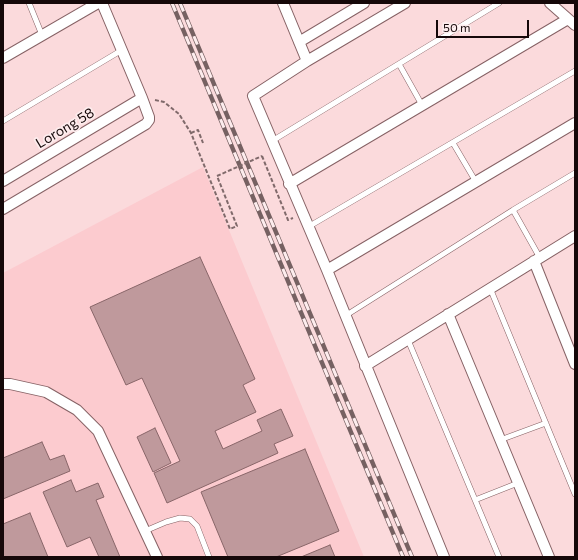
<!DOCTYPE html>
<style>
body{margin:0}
#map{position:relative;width:578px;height:560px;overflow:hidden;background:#fbdadc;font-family:Commissioner,sans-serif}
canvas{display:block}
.frame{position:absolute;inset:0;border:4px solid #150809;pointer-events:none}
.scale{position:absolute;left:436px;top:20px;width:93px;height:18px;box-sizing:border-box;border:2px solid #150809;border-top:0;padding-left:5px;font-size:12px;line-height:14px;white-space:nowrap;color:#150809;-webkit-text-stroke:3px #fdeced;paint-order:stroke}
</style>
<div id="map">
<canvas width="578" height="560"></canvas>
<div class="frame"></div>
<div class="scale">50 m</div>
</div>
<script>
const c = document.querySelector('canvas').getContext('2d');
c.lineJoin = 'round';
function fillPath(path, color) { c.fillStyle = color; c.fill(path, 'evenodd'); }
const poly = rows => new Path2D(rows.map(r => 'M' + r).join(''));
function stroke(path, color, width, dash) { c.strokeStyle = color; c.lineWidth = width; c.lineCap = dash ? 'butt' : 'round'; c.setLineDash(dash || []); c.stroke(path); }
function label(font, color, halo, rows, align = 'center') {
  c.font = font + ' Commissioner,sans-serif'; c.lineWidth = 3.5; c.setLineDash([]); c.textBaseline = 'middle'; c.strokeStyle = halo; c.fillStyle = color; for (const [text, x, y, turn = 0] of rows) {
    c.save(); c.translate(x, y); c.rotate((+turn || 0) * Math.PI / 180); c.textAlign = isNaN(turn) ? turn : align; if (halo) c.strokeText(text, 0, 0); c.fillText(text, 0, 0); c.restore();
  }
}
const built = poly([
 [203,167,364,557,3,557,3,273]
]);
const building = poly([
 [200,257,255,379,243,385,256,412,215,431,223,449,262,431,257,420,281,409,293,436,274,444,278,453,167,503,154,473,180,461,142,378,126,385,90,307,200,257],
 [155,428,171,463,153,472,137,437,155,428],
 [42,442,50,460,64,455,70,471,3,499,3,458,42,442],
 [305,449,339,531,276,557,228,557,201,492,305,449],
 [71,480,76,492,98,483,104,497,96,500,120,557,99,557,90,537,67,547,43,492,71,480],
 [30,513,48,557,3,557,3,524,30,513],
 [330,545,335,557,301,557,330,545]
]);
const path = poly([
 [155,100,164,102,179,114,191,133,230,229,237,226,217,176],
 [191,133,198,130,203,143],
 [262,156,288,220,293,218]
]);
const lane = poly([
 [29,3,42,35],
 [399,64,422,105],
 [3,121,122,50],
 [272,141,499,3],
 [453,143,476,182],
 [513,210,540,258],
 [308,227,575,71],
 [490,288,575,494],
 [345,316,513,210,575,173],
 [408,340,499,557],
 [500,440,546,423],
 [475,500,518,483],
 [145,531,166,522,180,518,190,519,197,526,209,557]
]);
const street = poly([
 [283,3,307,61],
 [405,3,307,61,253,96,327,270,444,557],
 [550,3,575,25],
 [299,42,364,3],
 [3,58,98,3],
 [3,181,142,98],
 [289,184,568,19],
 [3,209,146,124,149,120,149,117,142,98,102,3],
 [534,261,575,364],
 [327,270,575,123],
 [448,314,549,557],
 [365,366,575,236],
 [3,384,10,384,46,392,77,410,98,431,157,557]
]);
const rail = poly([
 [172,3,403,557],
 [180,3,412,557]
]);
const pathBridge = poly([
 [217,176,262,156]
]);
const streetNames = [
 ["Lorong 58",65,128,-31]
];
fillPath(built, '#fccbcf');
fillPath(building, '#bf999c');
stroke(building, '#896669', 1);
stroke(lane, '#866265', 6);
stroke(street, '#866265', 12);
stroke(path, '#806a6b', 2, [4, 2]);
stroke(lane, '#fff', 5);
stroke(street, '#fff', 10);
stroke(rail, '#766162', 4.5);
stroke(rail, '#fdeced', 3, [9]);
stroke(pathBridge, '#806a6b', 2, [4, 2]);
label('14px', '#150809', '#fdeced', streetNames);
</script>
